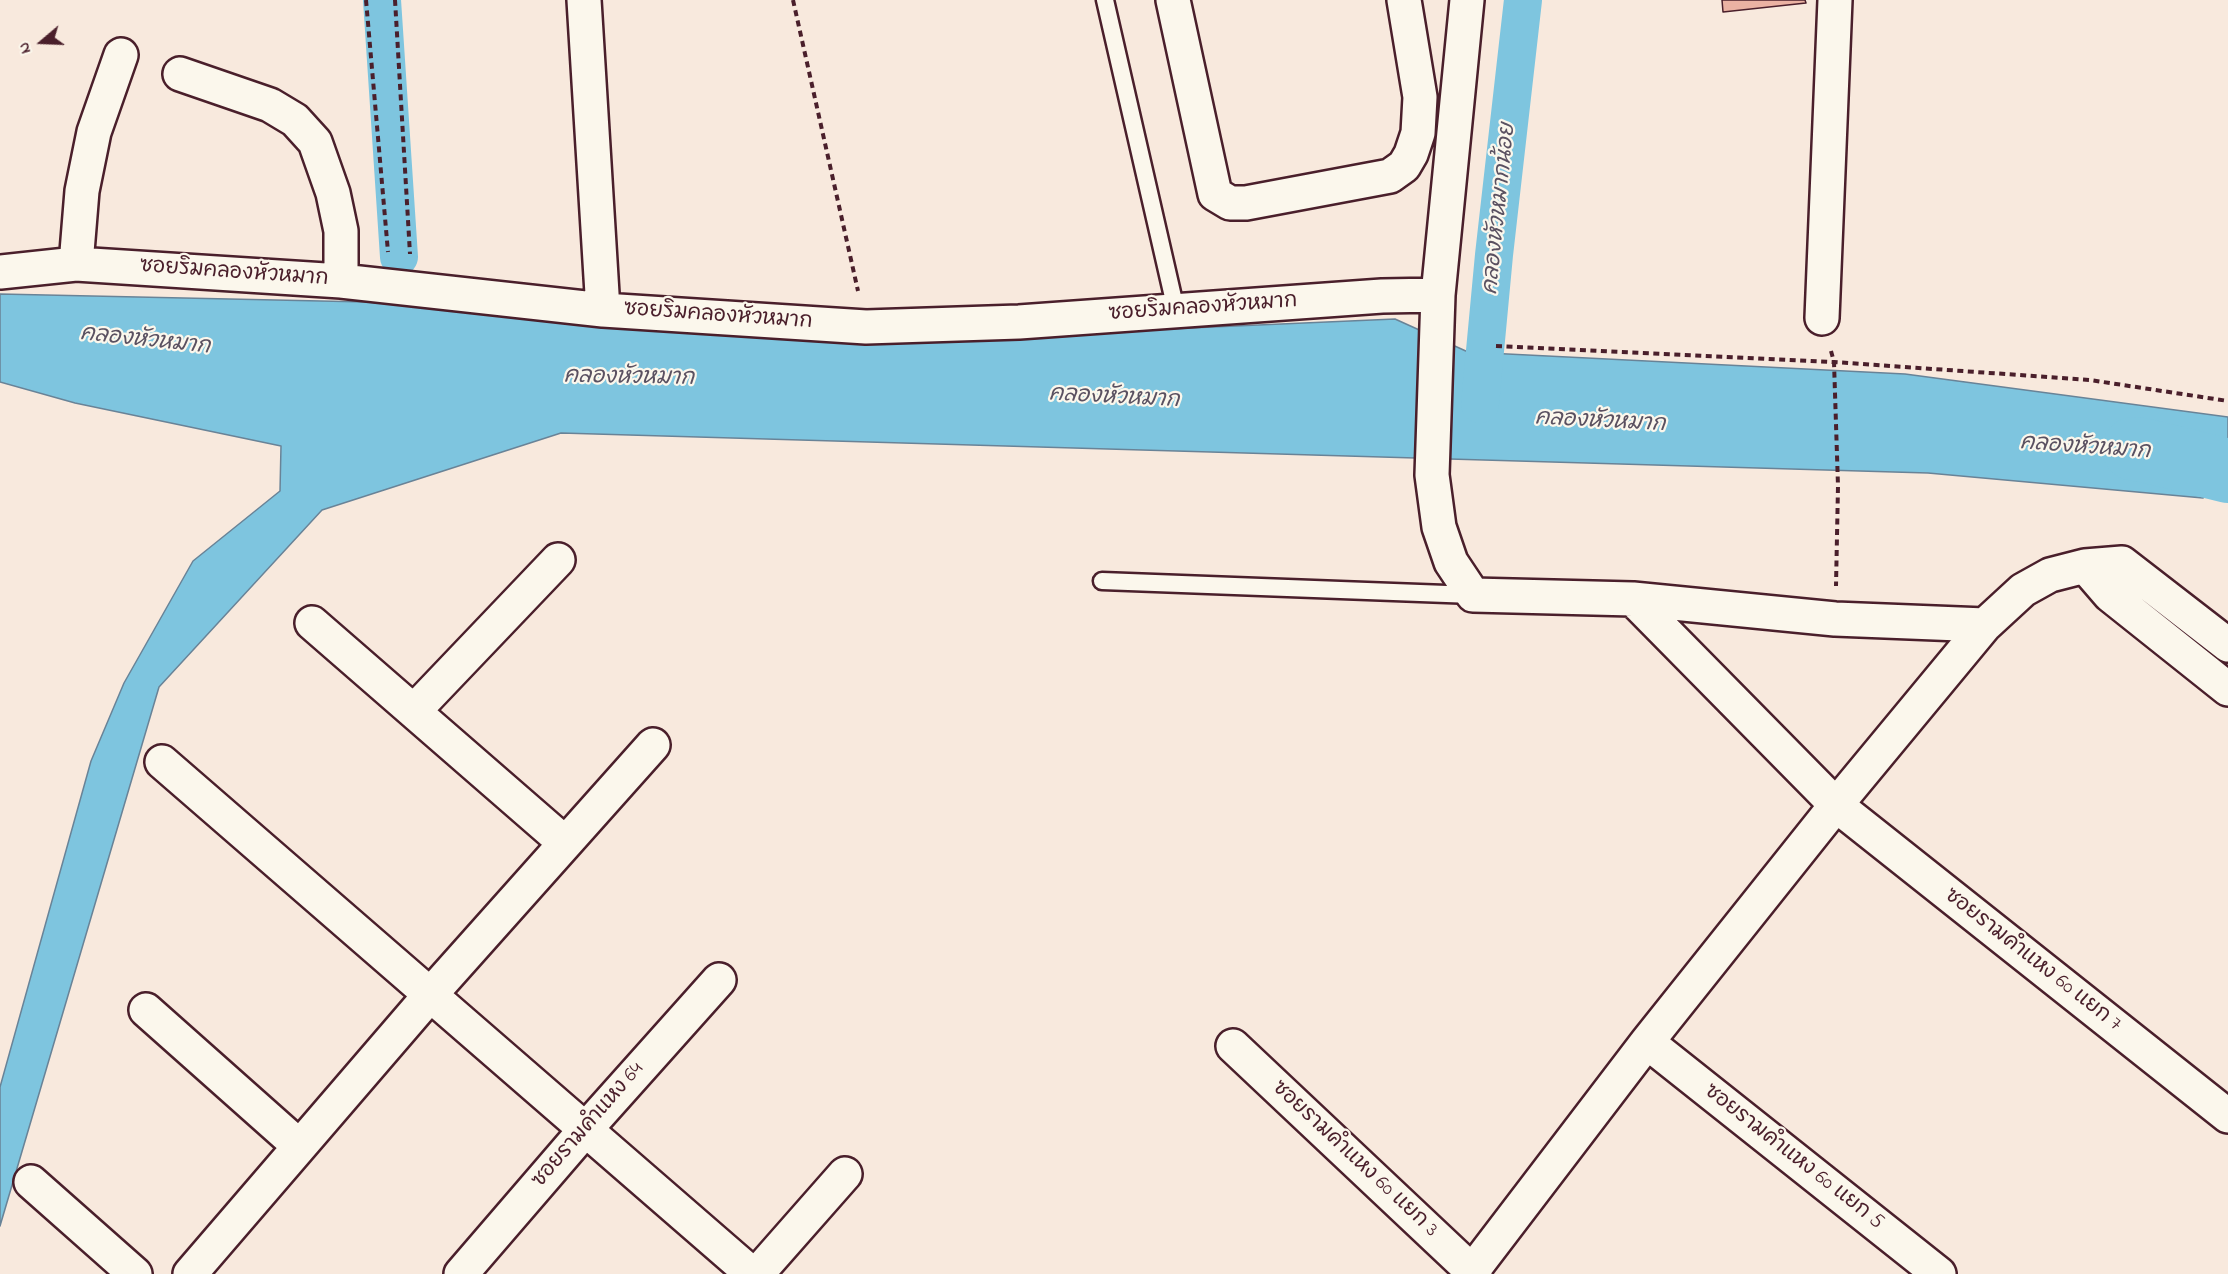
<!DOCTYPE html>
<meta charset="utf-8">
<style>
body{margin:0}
#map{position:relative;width:2228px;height:1274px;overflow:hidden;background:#f8e9dd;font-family:"Indie Flower",sans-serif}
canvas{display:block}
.north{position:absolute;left:12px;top:12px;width:60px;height:60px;-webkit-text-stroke:4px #fbf7ec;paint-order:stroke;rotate:251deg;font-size:16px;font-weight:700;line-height:24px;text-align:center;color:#4a1f2b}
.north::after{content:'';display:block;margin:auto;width:21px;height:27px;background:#4a1f2b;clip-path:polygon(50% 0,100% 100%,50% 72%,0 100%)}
</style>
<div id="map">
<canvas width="2228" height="1274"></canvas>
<div class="north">N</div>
</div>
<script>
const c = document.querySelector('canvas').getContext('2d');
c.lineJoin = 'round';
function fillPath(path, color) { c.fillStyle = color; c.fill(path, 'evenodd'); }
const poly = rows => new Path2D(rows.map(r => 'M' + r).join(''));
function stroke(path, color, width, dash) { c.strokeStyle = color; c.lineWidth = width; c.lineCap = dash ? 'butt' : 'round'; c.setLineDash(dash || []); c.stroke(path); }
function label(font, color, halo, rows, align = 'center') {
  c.font = font + ' "Indie Flower","Playpen Sans Thai",sans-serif'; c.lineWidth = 4.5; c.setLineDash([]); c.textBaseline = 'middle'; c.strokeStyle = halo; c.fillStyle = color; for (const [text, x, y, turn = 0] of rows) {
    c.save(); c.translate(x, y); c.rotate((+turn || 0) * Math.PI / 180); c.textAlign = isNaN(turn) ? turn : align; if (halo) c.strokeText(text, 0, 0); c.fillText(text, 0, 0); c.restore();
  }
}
const water = poly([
 [0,294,367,302,871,342,1395,319,1468,352,1905,374,2228,417,2228,455,2203,498,1928,473,561,433,322,510,159,687,0,1226,0,1087,91,761,124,683,193,561,280,491,281,446,75,403,0,382,0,294]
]);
const canal = poly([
 [382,0,399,257],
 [1480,404,1494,255,1523,0]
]);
const river = poly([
 [2134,449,2143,450,2228,471]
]);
const building = poly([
 [1722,0,1805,0,1806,3,1723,12,1722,0]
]);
const path = poly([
 [366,0,388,252],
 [395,0,410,254],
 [793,0,858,291],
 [1496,346,1834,362,2090,380,2228,401],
 [1831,351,1834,362,1838,486,1836,586]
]);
const service = poly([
 [1105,0,1176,310],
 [1102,581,1473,595]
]);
const minor = poly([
 [584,0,603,310],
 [1173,0,1215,194,1230,203,1246,203,1390,176,1404,166,1411,154,1418,133,1420,97,1404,0],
 [1467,0,1438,295,1432,475,1439,527,1451,562,1473,595,1633,599,1835,619,1985,625],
 [180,74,270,105,295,120,315,142,333,193,341,231,341,281],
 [76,264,82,191,94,132,121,55],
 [0,272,76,264,341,281,603,310,866,327,1019,322,1382,296,1438,295],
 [1822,318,1835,0],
 [2085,566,2110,595,2228,689],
 [1633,599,1836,805,2228,1116],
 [312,623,565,843],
 [414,711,558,560],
 [162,762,752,1274],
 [146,1010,299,1146],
 [1647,1042,1939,1274],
 [1233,1046,1475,1274],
 [31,1182,135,1274],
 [190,1274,430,995,653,745],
 [461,1274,585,1130,719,980],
 [757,1274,845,1174],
 [1470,1274,1647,1042,1836,805,1985,625,2023,590,2050,575,2085,566,2122,563,2228,645]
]);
const streetNames = [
 ["ซอยริมคลองหัวหมาก",234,274,4],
 ["ซอยริมคลองหัวหมาก",1203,309,-4],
 ["ซอยริมคลองหัวหมาก",718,317,4],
 ["ซอยรามคำแหง 60 แยก 7",2032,961,38],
 ["ซอยรามคำแหง 64",589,1126,-49],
 ["ซอยรามคำแหง 60 แยก 5",1793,1158,38],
 ["ซอยรามคำแหง 60 แยก 3",1354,1160,43]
];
const waterNames = [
 ["คลองหัวหมากน้อย",1501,209,-84],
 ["คลองหัวหมาก",145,342,6],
 ["คลองหัวหมาก",629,379,1],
 ["คลองหัวหมาก",1114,399,3],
 ["คลองหัวหมาก",1600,423,3],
 ["คลองหัวหมาก",2085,449,4]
];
fillPath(water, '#7ec5df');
stroke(water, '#698397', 1.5);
stroke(canal, '#7ec5df', 38);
stroke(river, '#7ec5df', 64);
fillPath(building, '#ebb2a3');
stroke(building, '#4a1f2b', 1.5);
stroke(service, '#4a1f2b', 21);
stroke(minor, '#4a1f2b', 38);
stroke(path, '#4a1f2b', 4, [6, 4.5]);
stroke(service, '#fbf7ec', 16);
stroke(minor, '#fbf7ec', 33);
label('21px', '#4a1f2b', '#fbf7ec', streetNames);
label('italic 22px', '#5a5161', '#fbf7ec', waterNames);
</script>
